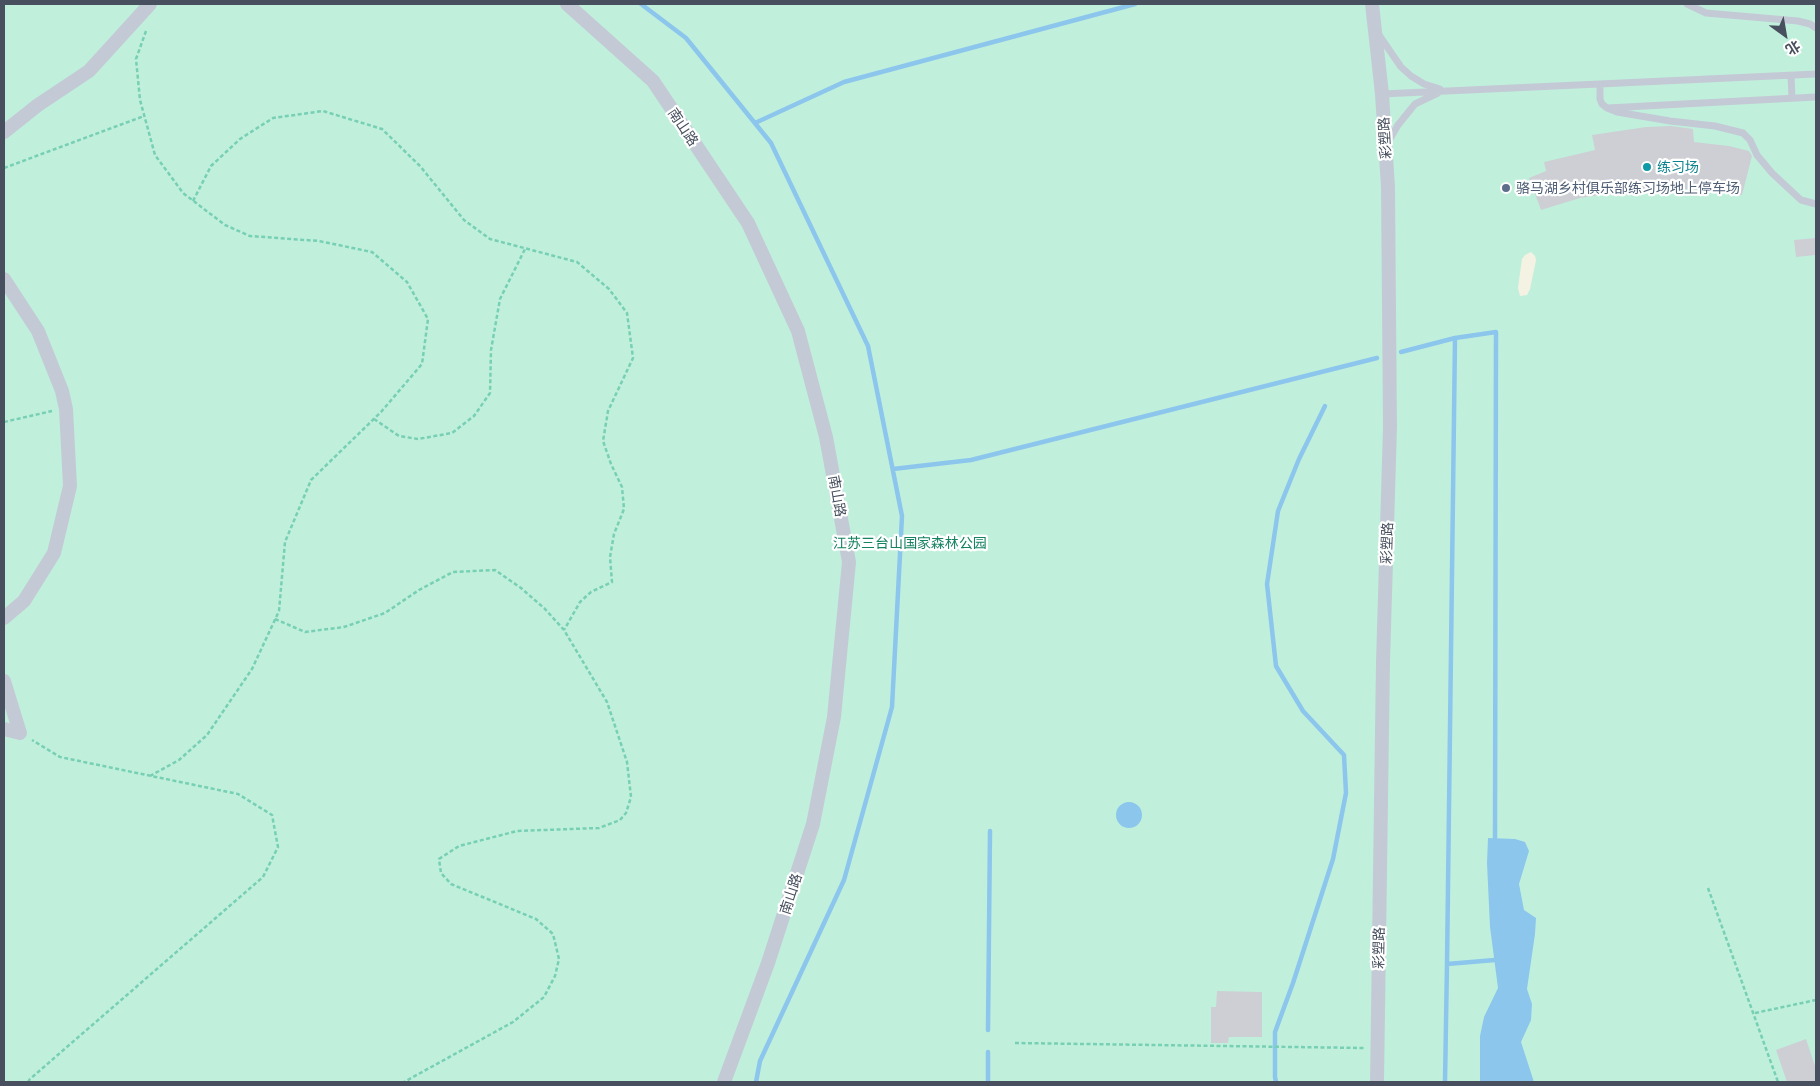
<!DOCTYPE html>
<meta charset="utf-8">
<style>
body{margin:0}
#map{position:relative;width:1820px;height:1086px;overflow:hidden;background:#f3f1f1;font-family:"Exo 2","Noto Sans SC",sans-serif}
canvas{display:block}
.frame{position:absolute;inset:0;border:5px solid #48505f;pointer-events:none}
.north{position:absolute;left:1760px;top:10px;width:50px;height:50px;-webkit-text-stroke:4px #fff;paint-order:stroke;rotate:148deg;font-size:14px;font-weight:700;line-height:20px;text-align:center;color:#48505f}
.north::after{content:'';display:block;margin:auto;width:18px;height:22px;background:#48505f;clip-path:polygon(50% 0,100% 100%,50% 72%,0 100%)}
</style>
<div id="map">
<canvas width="1820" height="1086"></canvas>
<div class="frame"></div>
<div class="north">北</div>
</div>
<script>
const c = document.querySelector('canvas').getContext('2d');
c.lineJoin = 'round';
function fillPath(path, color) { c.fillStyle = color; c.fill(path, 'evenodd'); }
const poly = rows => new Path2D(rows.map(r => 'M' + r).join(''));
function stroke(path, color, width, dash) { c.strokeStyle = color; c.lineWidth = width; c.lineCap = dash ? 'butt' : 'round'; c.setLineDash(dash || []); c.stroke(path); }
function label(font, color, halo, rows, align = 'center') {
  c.font = font + ' "Exo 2","Noto Sans SC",sans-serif'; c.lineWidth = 4.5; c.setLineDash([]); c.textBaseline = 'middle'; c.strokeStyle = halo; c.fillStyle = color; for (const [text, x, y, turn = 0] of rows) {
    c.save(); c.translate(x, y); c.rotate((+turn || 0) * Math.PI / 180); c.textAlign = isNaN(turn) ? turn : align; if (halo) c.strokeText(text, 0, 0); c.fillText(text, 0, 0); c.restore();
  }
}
const green = poly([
 [4,4,1816,4,1816,1082,4,1082]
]);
const sand = poly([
 [1531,252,1535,256,1536,260,1530,289,1527,295,1520,296,1518,288,1522,259,1525,255]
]);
const water = poly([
 '1116 815a13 13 0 1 1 26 0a13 13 0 1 1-26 0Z',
 [1488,838,1515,839,1525,842,1529,851,1519,884,1524,910,1536,918,1535,934,1527,989,1532,1004,1531,1020,1521,1042,1534,1082,1480,1082,1480,1036,1484,1017,1498,988,1490,927,1487,863]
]);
const stream = poly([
 [641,4,686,38,771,143,868,346,902,516,892,707,844,880,760,1061,756,1082],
 [755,123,844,82,1135,4],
 [1401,352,1455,338],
 [893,469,971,460,1377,358],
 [1495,960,1447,964,1455,338,1496,332,1495,838],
 [988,1030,990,831],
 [988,1082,988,1052],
 [1276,1082,1275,1077,1275,1032,1293,983,1333,859,1346,793,1344,755,1303,711,1276,666,1267,584,1278,511,1299,459,1325,406],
 [1445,1082,1447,964]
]);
const building = poly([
 [1671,126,1693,129,1694,142,1729,146,1749,151,1752,156,1742,195,1687,189,1633,190,1580,198,1541,210,1529,178,1546,171,1544,162,1595,150,1592,135,1646,127],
 [1816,238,1816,255,1796,257,1794,240],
 [1217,991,1262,992,1262,1037,1229,1037,1228,1043,1211,1043,1211,1007,1216,1007],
 [1806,1039,1816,1069,1816,1082,1787,1082,1776,1050]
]);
const path = poly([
 [146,31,136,59,140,100,155,155,183,193,225,225,250,236,319,241,372,252,407,282,428,319,422,364,381,412,311,480,285,542,279,611,252,669,207,735,179,760,150,776],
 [4,168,144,116],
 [193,201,211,166,240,139,273,118,323,111,382,129,420,166,464,220,490,239,577,262,609,289,627,313,633,358,608,411,603,441,611,464,622,487,624,509,614,534,610,557,612,582,591,592,580,602,564,630],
 [374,419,399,436,418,439,452,433,474,416,490,393,491,350,500,299,525,249],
 [4,422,52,411],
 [275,619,305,632,344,627,385,613,419,590,453,572,495,570,521,588,545,609,564,630,607,702,627,762,631,797,626,813,620,820,599,828,517,831,459,846,439,859,441,873,451,884,536,919,553,934,559,959,555,976,544,997,513,1022,404,1082],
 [1708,888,1778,1082],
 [1755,1013,1816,1000],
 [1015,1043,1364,1048],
 [28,1082,30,1079,263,877,278,847,272,815,238,794,60,757,32,740]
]);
const lane = poly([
 [1687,4,1706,13,1798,21,1810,24,1816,28],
 [1379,35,1401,67,1411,76,1424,84,1440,89],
 [1791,76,1792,98],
 [1600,84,1600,99,1602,104,1607,108,1816,97],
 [1382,94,1816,74],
 [1607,108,1617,112,1670,121,1715,126,1743,133,1750,140,1757,155,1772,173,1801,200,1816,204],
 [1387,144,1398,125,1415,104,1438,93]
]);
const street = poly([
 [567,4,653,81,748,223,798,331,826,437,849,562,834,717,813,824,768,963,724,1082],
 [1372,4,1382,94,1388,187,1390,427,1383,662,1377,1082],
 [4,132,38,105,89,71,150,4],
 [4,279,38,331,62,391,66,409,70,486,54,553,24,601,4,618],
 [4,681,20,733],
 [4,729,20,733]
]);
const markers = [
 [1647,167,5,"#0f9aa8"],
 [1506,188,5,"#5c6f8a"]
];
const streetNames = [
 ["南山路",683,127,56],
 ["彩塑路",1385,138,-93],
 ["南山路",837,496,80],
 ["彩塑路",1387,543,-88],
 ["南山路",791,894,-72],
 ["彩塑路",1379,948,-89]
];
const cultureNames = [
 ["练习场",1657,167]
];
const serviceNames = [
 ["骆马湖乡村俱乐部练习场地上停车场",1516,188]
];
const parkNames = [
 ["江苏三台山国家森林公园",910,543]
];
fillPath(green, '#c0f0dc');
fillPath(sand, '#f4f2e2');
fillPath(water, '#8cc6ed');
stroke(stream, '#8cc6ed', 4.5);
fillPath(building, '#cdcfd5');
stroke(path, '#77cfb4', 2.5, [4, 2.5]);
stroke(lane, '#c4cad5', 7);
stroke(street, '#c4cad5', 14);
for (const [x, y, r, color] of markers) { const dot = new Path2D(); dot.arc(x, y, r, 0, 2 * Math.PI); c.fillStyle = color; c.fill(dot); stroke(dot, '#fff', 2); }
label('14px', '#48505f', '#fff', streetNames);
label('14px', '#0d838f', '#fff', cultureNames, 'left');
label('14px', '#4e5e75', '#fff', serviceNames, 'left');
label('14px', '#168261', '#fff', parkNames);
</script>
